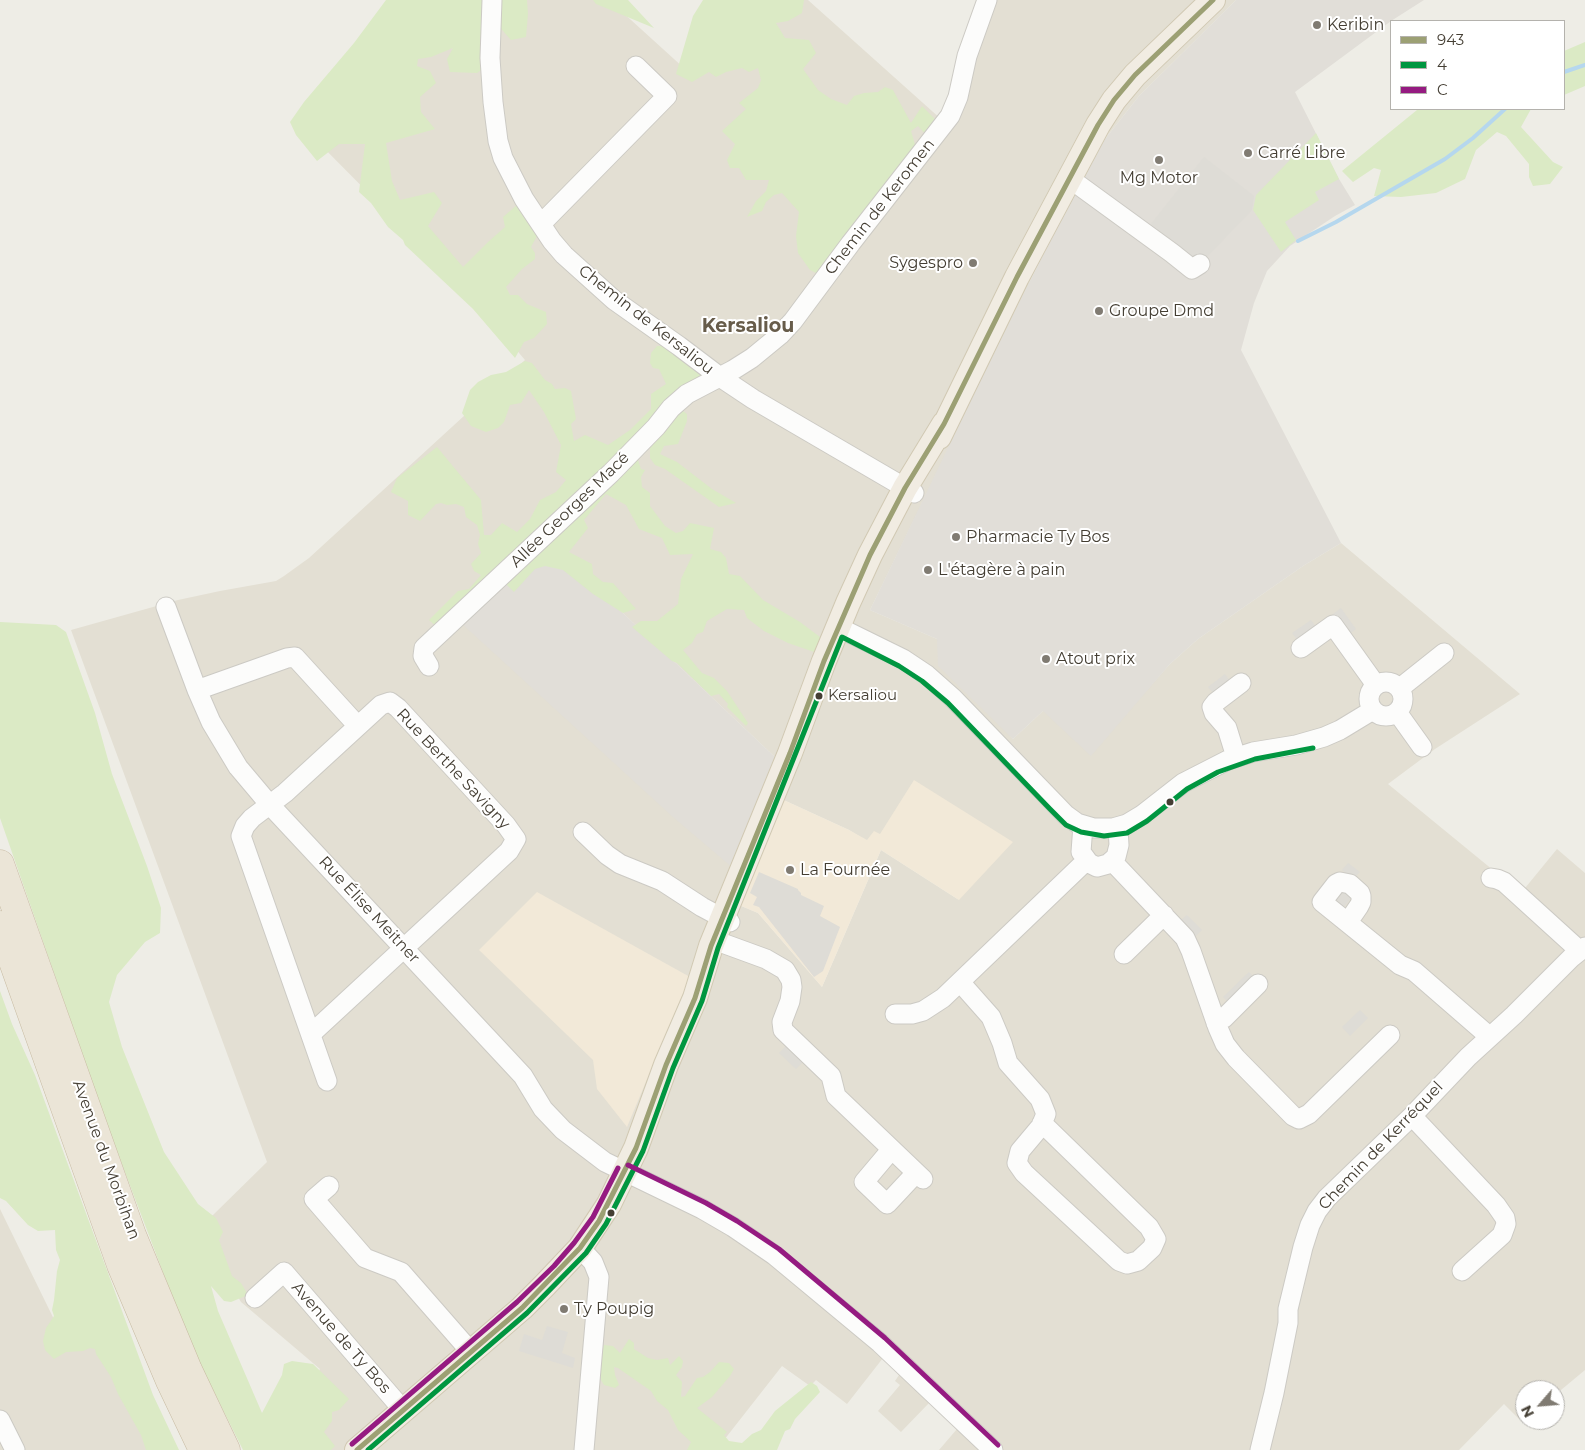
<!DOCTYPE html>
<meta charset="utf-8">
<style>
body{margin:0}
#map{position:relative;width:1585px;height:1450px;overflow:hidden;background:#eeede6;font-family:Montserrat,sans-serif}
canvas{display:block}
.legend{position:absolute;left:1390px;top:20px;width:175px;height:90px;box-sizing:border-box;background:#fff;border:1px solid #b4b2ad;margin:0;padding:6px 9px;list-style:none;font-size:15px;color:#443e33}
.legend li{display:flex;align-items:center;gap:10px;height:25px}
.legend b{width:25px;border:1px solid #b4b2ad}
.north{position:absolute;left:1515px;top:1380px;width:50px;height:50px;box-sizing:border-box;background:#fff;border:1px solid #b4b2ad;border-radius:50%;rotate:243deg;font-size:14px;font-weight:700;line-height:20px;text-align:center;color:#443e33}
.north::after{content:'';display:block;margin:auto;width:18px;height:22px;background:#807b72;clip-path:polygon(50% 0,100% 100%,50% 72%,0 100%)}
</style>
<div id="map">
<canvas width="1585" height="1450"></canvas>
<ul class="legend">
<li><b style="height:6px;background:#9ca074"></b>943</li>
<li><b style="height:6px;background:#009640"></b>4</li>
<li><b style="height:6px;background:#951b81"></b>C</li>
</ul>
<div class="north">N</div>
</div>
<script>
const c = document.querySelector('canvas').getContext('2d');
c.lineJoin = 'round';
function fillPath(path, color) { c.fillStyle = color; c.fill(path, 'evenodd'); }
const poly = rows => new Path2D(rows.map(r => 'M' + r).join(''));
function stroke(path, color, width, dash) { c.strokeStyle = color; c.lineWidth = width; c.lineCap = dash ? 'butt' : 'round'; c.setLineDash(dash || []); c.stroke(path); }
function label(font, color, halo, rows, align = 'center') {
  c.font = font + ' Montserrat,sans-serif'; c.lineWidth = 4; c.setLineDash([]); c.textBaseline = 'middle'; c.strokeStyle = halo; c.fillStyle = color; for (const [text, x, y, turn = 0] of rows) {
    c.save(); c.translate(x, y); c.rotate((+turn || 0) * Math.PI / 180); c.textAlign = isNaN(turn) ? turn : align; if (halo) c.strokeText(text, 0, 0); c.fillText(text, 0, 0); c.restore();
  }
}
const residential = poly([
 [428,0,609,0,685,69,734,0,808,0,942,120,982,0,1236,0,1139,96,1105,139,1075,190,870,610,937,639,1013,739,1043,711,1142,695,1170,664,1198,639,1303,566,1341,543,1520,694,1435,749,1388,784,1521,893,1557,849,1585,873,1585,1370,1555,1395,1555,1390,1525,1390,1525,1417,1519,1419,1504,1404,1459,1450,939,1450,957,1429,929,1403,901,1432,878,1411,900,1385,895,1381,899,1375,883,1358,847,1404,816,1380,810,1386,782,1366,724,1440,735,1450,326,1450,290,1419,320,1369,241,1302,197,1228,213,1215,267,1162,71,630,178,600,220,591,276,581,284,576,309,558,525,360,514,347,517,343,305,129],
 [547,541,777,759,764,791,849,830,867,841,880,834,959,900,881,850,822,987,758,913,720,897,733,868],
 [0,1209,69,1350,98,1336,155,1450,0,1450]
]);
const commercial = poly([
 [914,780,1013,842,959,900,881,850,822,987,758,913,720,897,764,791,849,830,867,840,874,831,880,834],
 [537,892,690,977,627,1127,597,1089,593,1060,479,950]
]);
const industrial = poly([
 [1236,0,1424,0,1391,21,1295,92,1339,179,1355,205,1335,216,1290,246,1267,271,1254,303,1241,350,1341,543,1303,566,1198,639,1170,664,1091,756,1043,711,1013,739,938,666,937,639,870,610,970,402,1075,190,1105,139,1139,96],
 [546,540,777,759,733,868,673,817,460,622]
]);
const green = poly([
 [386,0,527,0,528,14,526,37,511,40,496,23,482,29,480,40,483,69,477,73,450,72,447,59,453,48,431,57,418,59,417,66,430,71,436,83,420,97,421,112,435,129,386,143,392,181,400,200,434,192,442,203,428,226,463,267,488,242,505,227,503,217,517,205,537,236,531,247,535,253,535,259,522,269,506,287,510,295,518,295,527,304,546,312,547,324,534,338,524,342,515,358,473,309,405,245,403,240,388,227,371,203,359,192,365,144,339,144,317,161,296,135,290,122,304,102,354,43],
 [593,0,628,0,654,28,596,4],
 [703,0,804,0,802,13,788,21,776,23,785,38,809,40,816,53,803,69,818,90,831,99,847,105,854,96,864,93,878,92,885,87,893,90,911,123,922,106,937,121,928,137,918,126,911,131,916,148,818,274,810,270,798,253,796,236,799,212,782,193,774,195,766,202,762,211,747,217,756,201,766,191,769,180,746,180,739,168,730,168,727,160,735,144,722,131,746,109,739,103,758,88,761,80,758,68,749,72,742,68,726,72,716,77,709,72,692,82,676,74,693,16],
 [1585,42,1585,86,1564,95,1564,51],
 [1422,109,1531,109,1521,127,1553,162,1563,167,1550,184,1533,186,1529,177,1529,164,1506,136,1497,132,1476,150,1465,179,1436,193,1401,197,1374,196,1381,170,1374,168,1353,182,1342,171,1417,110],
 [1316,133,1339,179,1315,192,1319,200,1285,222,1296,240,1281,252,1253,210,1256,195],
 [657,346,666,346,708,372,679,408,687,414,687,421,678,444,664,446,660,454,677,462,712,489,736,503,719,507,665,469,655,465,650,458,650,445,626,463,638,460,641,469,645,470,641,477,642,487,650,493,650,506,665,526,676,533,683,531,690,523,714,528,710,549,721,552,726,558,729,574,740,576,763,600,800,622,824,640,817,653,788,643,764,631,747,618,744,610,727,609,707,621,703,632,697,634,692,643,683,650,702,673,714,678,727,691,748,723,746,726,727,707,728,704,719,694,711,696,677,663,672,661,632,627,641,621,657,621,678,604,681,579,693,554,670,555,662,538,639,529,626,505,606,494,584,520,588,528,569,552,592,564,593,574,603,582,613,583,636,609,623,613,593,594,563,570,545,566,535,569,514,592,500,578,437,627,429,620,458,591,469,589,481,575,474,571,471,564,481,553,478,544,480,535,477,525,466,517,464,507,456,504,447,505,441,503,436,504,420,521,408,515,408,501,391,492,397,478,437,447,481,500,484,535,491,535,502,523,517,532,530,519,540,500,556,492,566,480,556,472,561,445,544,412,529,390,521,403,510,405,504,422,498,428,486,432,471,426,462,413,470,390,478,382,491,375,506,372,525,361,532,363,545,380,552,384,555,389,565,388,571,391,576,419,571,424,574,441,585,435,608,445,630,430,651,409,651,394,666,384,659,369,653,368,650,363,651,353],
 [0,622,56,625,66,632,95,713,112,774,147,866,161,908,160,933,145,942,117,975,109,1002,122,1047,164,1152,198,1204,216,1218,223,1232,219,1240,232,1276,241,1283,248,1295,231,1302,224,1301,211,1286,218,1311,262,1413,282,1375,284,1364,292,1361,313,1364,349,1399,339,1410,332,1412,332,1421,324,1432,335,1446,331,1450,243,1450,194,1352,172,1296,107,1125,0,818],
 [0,991,12,1024,35,1075,153,1395,179,1450,146,1450,141,1435,118,1394,111,1377,96,1354,95,1349,90,1348,83,1351,66,1352,54,1359,45,1350,43,1341,46,1328,54,1316,52,1310,54,1300,57,1271,60,1260,56,1250,55,1230,38,1231,28,1225,6,1201,0,1198],
 [629,1339,634,1343,634,1349,648,1358,657,1360,668,1358,670,1365,679,1356,683,1361,682,1367,676,1375,682,1382,681,1397,685,1396,697,1378,703,1377,710,1372,719,1362,729,1363,734,1369,730,1376,712,1397,697,1408,727,1432,724,1435,729,1441,742,1443,752,1434,761,1430,775,1411,811,1382,817,1386,820,1392,795,1419,790,1429,785,1431,777,1450,687,1450,691,1442,678,1430,668,1410,657,1401,651,1391,618,1368,614,1367,615,1375,619,1385,615,1388,604,1385,601,1380,601,1359,604,1345,613,1346,620,1353]
]);
const parking = poly([
 [1204,157,1254,196,1252,210,1200,264,1151,224],
 [1341,608,1356,629,1348,635,1333,614],
 [1311,620,1317,628,1298,641,1292,633],
 [1225,674,1230,681,1213,693,1208,687],
 [1348,863,1360,872,1353,879,1342,870],
 [759,872,798,889,798,890,801,893,801,895,824,906,820,916,840,927,823,971,814,977,759,907,753,905,757,897,750,893],
 [1346,888,1354,895,1342,909,1334,903],
 [1187,915,1202,930,1196,936,1181,920],
 [1249,972,1256,979,1230,1004,1223,997],
 [1360,1010,1368,1018,1350,1036,1342,1027],
 [788,1044,805,1060,796,1069,779,1053],
 [547,1326,568,1332,562,1353,575,1358,573,1368,519,1351,524,1334,542,1340]
]);
const stream = poly([
 [1564,72,1585,65],
 [1298,241,1336,222,1445,159,1473,138,1505,109]
]);
const minor = poly([
 [492,0,490,58,493,102,498,141,503,158,524,199,552,241,564,255,614,300,679,346,720,377,753,399,914,493],
 [1069,178,1172,253,1192,269,1200,264],
 [541,224,667,96,636,66],
 [166,607,197,690,211,722,238,767,270,805,510,1062,523,1076,543,1109,563,1130,605,1162,702,1209,733,1227,774,1255,880,1343,993,1450],
 [838,627,903,659,927,675,953,698,1066,815,1077,823,1094,828,1113,828,1127,824,1142,815,1183,783,1228,760,1253,752,1296,745,1324,737,1340,730,1373,710],
 [1301,648,1333,625,1376,685],
 [429,666,423,656,424,648,611,473,656,427,671,408,687,394,733,370,752,358,780,335,793,321,851,243,950,116,958,97,967,56,987,0],
 '1369 699a17 17 0 1 1 34 0a17 17 0 1 1-34 0Z',
 [1400,688,1444,653],
 [197,690,287,658,295,657,357,725],
 [1397,712,1422,747],
 [1236,757,1227,728,1214,713,1212,707,1216,702,1241,683],
 [1083,825,1081,852,1089,863,1097,867,1108,864,1116,857,1119,845,1118,828],
 [583,832,607,855,620,864,662,881,702,907,730,922],
 [1112,861,1185,938,1191,951,1218,1028,1225,1044,1236,1058,1293,1116,1299,1119,1309,1114,1390,1035],
 [1491,878,1497,879,1504,882,1580,951],
 [1348,922,1359,906,1361,902,1361,896,1360,893,1350,884,1340,882,1336,884,1322,902,1400,965,1414,971,1490,1037],
 [714,940,766,959,785,970,791,980,792,987,790,1001,782,1022,783,1030,831,1076,836,1096,923,1179],
 [1124,954,1164,915],
 [960,982,991,1017,1002,1043,1008,1063,1040,1099,1046,1114,1041,1126,1020,1151,1017,1163,1024,1173,1119,1261,1127,1264,1138,1261,1152,1248,1156,1239,1149,1227,1042,1123],
 [895,1014,912,1014,923,1011,943,998,1086,861],
 [1216,1023,1224,1018,1258,984],
 [311,1034,509,851,516,839,506,825,398,708,390,702,381,705,285,793,252,818,245,826,241,836,327,1081],
 [1412,1116,1496,1205,1505,1218,1506,1224,1502,1235,1462,1271],
 [891,1150,864,1182,887,1204,916,1173],
 [329,1186,314,1199,365,1258,401,1272,471,1352],
 [580,1248,593,1262,599,1277,584,1450],
 [255,1298,284,1272,403,1410],
 [0,1420,15,1450],
 [1260,1450,1274,1393,1288,1323,1288,1309,1303,1247,1310,1225,1317,1211,1327,1198,1412,1116,1468,1057,1514,1015,1571,958,1585,947]
]);
const major = poly([
 [939,437,1017,277,1098,125,1114,100,1135,75,1213,0],
 [357,1450,522,1308,545,1285,580,1248,609,1204,636,1148,666,1065,695,998,711,946,790,753,824,661,848,603,870,555,905,488,944,424]
]);
const highway = poly([
 [0,864,132,1235,188,1370,226,1450],
 [0,925,121,1265,170,1381,203,1450]
]);
const bus1 = poly([
 [357,1450,522,1308,580,1248,599,1221,636,1148,666,1065,695,998,711,946,790,753,824,661,870,555,905,488,944,424,1017,277,1098,125,1114,100,1135,75,1213,0]
]);
const bus2 = poly([
 [368,1450,527,1313,586,1253,606,1224,643,1151,673,1068,702,1001,718,948,842,637,899,666,922,681,948,703,1050,809,1066,825,1081,832,1104,836,1127,833,1147,821,1187,789,1218,772,1255,759,1313,748]
]);
const bus3 = poly([
 [628,1165,706,1203,737,1221,779,1249,885,1338,998,1445],
 [352,1444,517,1302,554,1266,574,1243,593,1217,618,1168]
]);
const markers = [
 [1317,25,5,"#807b72"],
 [1248,153,5,"#807b72"],
 [1159,160,5,"#807b72"],
 [973,263,5,"#807b72"],
 [1099,311,5,"#807b72"],
 [956,537,5,"#807b72"],
 [928,570,5,"#807b72"],
 [1046,659,5,"#807b72"],
 [819,696,4.5,"#443e33"],
 [1170,802,4.5,"#443e33"],
 [790,870,5,"#807b72"],
 [611,1213,4.5,"#443e33"],
 [564,1309,5,"#807b72"]
];
const busNames = [
 ["Kersaliou",828,696]
];
const poiNames = [
 ["Keribin",1327,25],
 ["Carré Libre",1258,153],
 ["Mg Motor",1159,178,"center"],
 ["Sygespro",963,263,"right"],
 ["Groupe Dmd",1109,311],
 ["Pharmacie Ty Bos",966,537],
 ["L'étagère à pain",938,570],
 ["Atout prix",1056,659],
 ["La Fournée",800,870],
 ["Ty Poupig",574,1309]
];
const streetNames = [
 ["Chemin de Keromen",880,207,-52],
 ["Chemin de Kersaliou",646,320,38],
 ["Allée Georges Macé",570,510,-44],
 ["Rue Berthe Savigny",453,769,47],
 ["Rue Élise Meitner",369,910,47],
 ["Chemin de Kerréquel",1381,1146,-46],
 ["Avenue du Morbihan",106,1160,70],
 ["Avenue de Ty Bos",341,1338,49]
];
const quarterNames = [
 ["Kersaliou",748,326]
];
fillPath(residential, '#e3dfd3');
fillPath(commercial, '#f2e9d8');
fillPath(industrial, '#e1ded8');
fillPath(green, '#dbeac5');
fillPath(parking, '#dedcd6');
stroke(stream, '#b5d7ee', 4);
stroke(minor, '#cccac4', 21);
stroke(major, '#d1c9b3', 26);
stroke(highway, '#c7baa1', 29);
stroke(minor, '#fcfcfb', 19);
stroke(major, '#f1ece2', 24);
stroke(highway, '#ebe5d7', 28);
stroke(bus1, '#9ca074', 5);
stroke(bus2, '#009640', 5);
stroke(bus3, '#951b81', 5);
for (const [x, y, r, color] of markers) { const dot = new Path2D(); dot.arc(x, y, r, 0, 2 * Math.PI); c.fillStyle = color; c.fill(dot); stroke(dot, '#fff', 2); }
label('15px', '#443e33', '#fff', busNames, 'left');
label('16px', '#443e33', '#fff', poiNames, 'left');
label('16px', '#443e33', '#fff', streetNames);
label('bold 19px', '#675c4a', '#fff', quarterNames);
</script>
